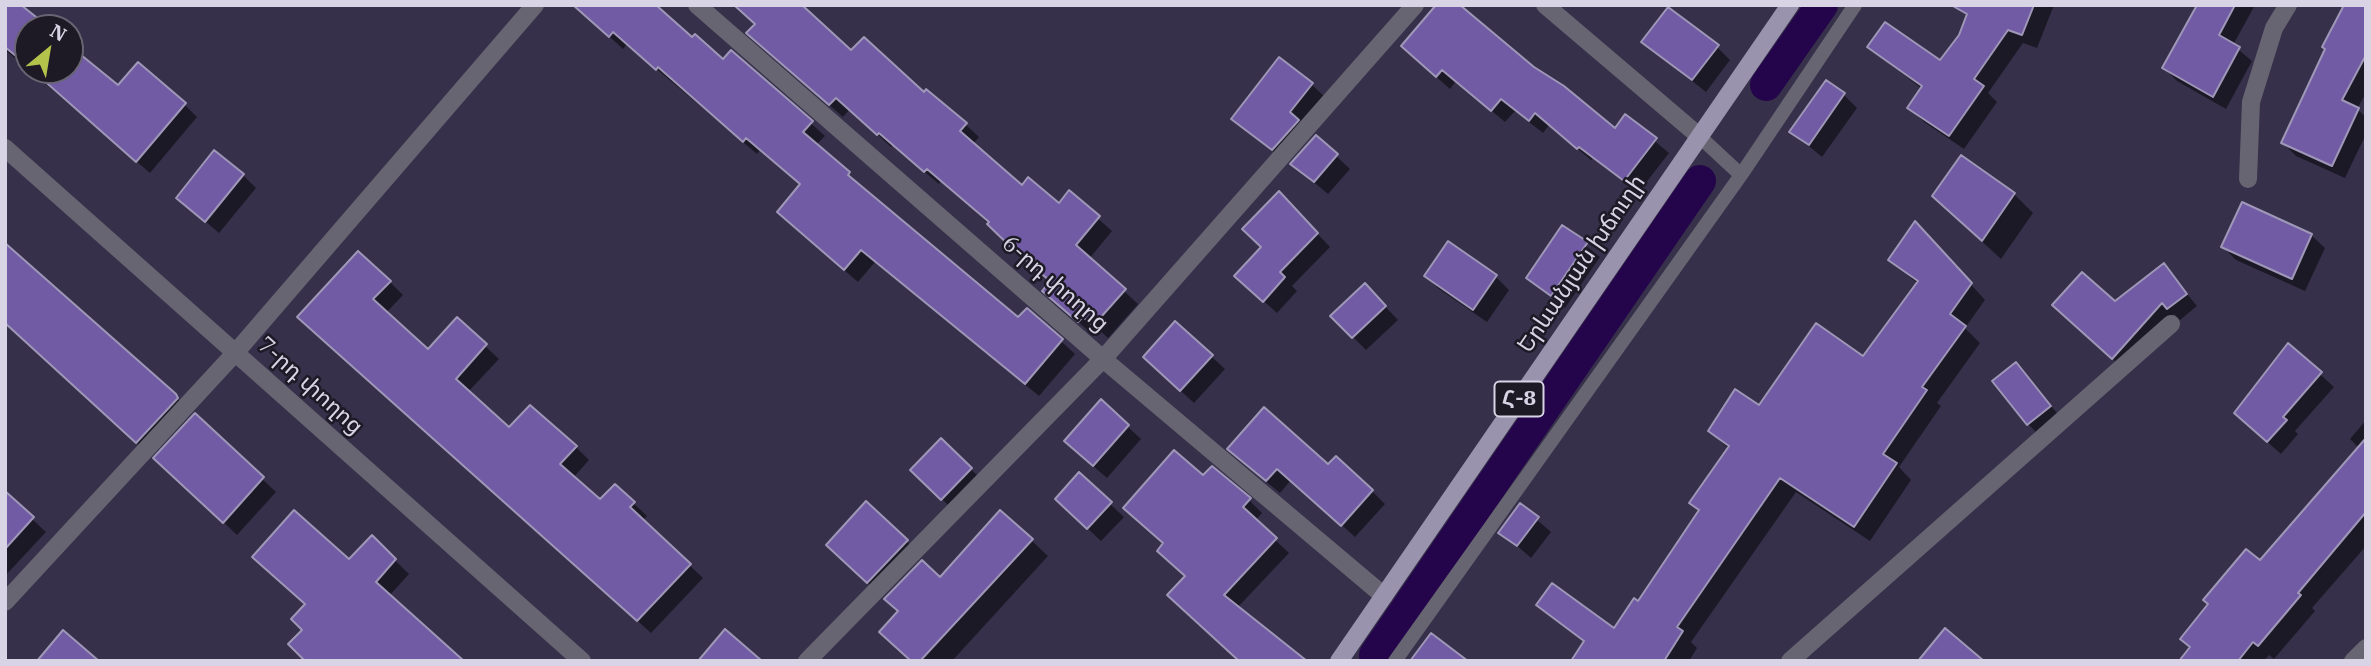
<!DOCTYPE html>
<meta charset="utf-8">
<style>
body{margin:0}
#map{position:relative;width:2371px;height:666px;overflow:hidden;background:#36304a;font-family:"IBM Plex Serif",serif}
canvas{display:block}
.frame{position:absolute;inset:0;border:7px solid #d8d4e5;pointer-events:none}
.north{position:absolute;left:14px;top:14px;width:70px;height:70px;box-sizing:border-box;background:#1d1a26;border:2px solid #686472;border-radius:50%;rotate:30deg;font-size:19px;font-weight:700;line-height:28px;text-align:center;color:#d8d4e5}
.north::after{content:'';display:block;margin:auto;width:24px;height:32px;background:#b3c24b;clip-path:polygon(50% 0,100% 100%,50% 72%,0 100%)}
</style>
<div id="map">
<canvas width="2371" height="666"></canvas>
<div class="frame"></div>
<div class="north">N</div>
</div>
<script>
const c = document.querySelector('canvas').getContext('2d');
c.lineJoin = 'round';
function fillPath(path, color) { c.fillStyle = color; c.fill(path, 'evenodd'); }
const poly = rows => new Path2D(rows.map(r => 'M' + r).join(''));
function stroke(path, color, width, dash) { c.strokeStyle = color; c.lineWidth = width; c.lineCap = dash ? 'butt' : 'round'; c.setLineDash(dash || []); c.stroke(path); }
function label(font, color, halo, rows, align = 'center') {
  c.font = font + ' "IBM Plex Serif","Noto Sans Armenian",serif'; c.lineWidth = 5; c.setLineDash([]); c.textBaseline = 'middle'; c.strokeStyle = halo; c.fillStyle = color; for (const [text, x, y, turn = 0] of rows) {
    c.save(); c.translate(x, y); c.rotate((+turn || 0) * Math.PI / 180); c.textAlign = isNaN(turn) ? turn : align; if (halo) c.strokeText(text, 0, 0); c.fillText(text, 0, 0); c.restore();
  }
}
const shadow = poly([
 [5,5,45,28,28,28,28,69,5,50],
 [575,5,661,5,658,9,692,40,723,62,731,52,825,136,816,145,862,187,1019,320,1027,310,1075,354,1039,396,875,262,858,282,792,225,802,185,760,150,757,154,627,44,623,49],
 [1972,5,2054,5,2037,48,2023,43,1988,93,1997,102,1964,149,1924,122,1909,107,1922,89,1869,47,1941,62,1961,36],
 [2191,5,2255,5,2233,45,2252,61,2226,109,2177,81,2164,68,2197,9],
 [2366,5,2366,93,2357,109,2366,117,2366,134,2345,178,2296,156,2283,143],
 [1643,42,1717,47,1730,60,1706,92],
 [762,46,852,52,924,94,965,124,979,137,973,144,1022,187,1059,205,1069,193,1112,231,1089,259,1138,304,1108,338,1097,328,1092,334,1057,303,1052,282,941,180,939,184,893,145,891,147,850,109,843,117],
 [70,49,118,88,184,104,197,117,150,173,29,70,70,70],
 [1416,59,1533,69,1615,131,1626,117,1669,153,1638,193,1593,158,1591,160,1549,125,1543,133,1515,111,1505,122,1456,81,1450,89],
 [1311,84,1325,97,1286,162,1234,119],
 [1844,95,1857,108,1822,157,1792,132],
 [1316,137,1350,169,1328,194,1292,164],
 [1961,158,2014,194,2033,213,2001,259,1953,215],
 [243,175,256,188,219,233,178,198],
 [1292,207,1330,247,1292,286,1297,291,1277,313,1250,289],
 [1563,227,1600,257,1565,308,1528,278],
 [2311,235,2325,248,2305,291,2236,260,2223,247],
 [1930,239,1985,300,1965,328,1980,343,1937,403,1941,406,1899,467,1911,480,1870,541,1796,492,1691,642,1697,648,1689,661,1573,661,1585,643,1538,605,1614,631,1638,603,1700,511,1692,503,1729,449,1710,431,1863,358,1918,284,1890,260],
 [5,244,189,409,150,455,5,324],
 [1449,244,1496,277,1509,290,1487,322,1439,289,1426,276],
 [2164,266,2197,306,2180,320,2174,314,2124,369,2066,317,2115,304],
 [390,282,403,295,386,313,428,352,457,320,499,359,468,392,510,430,576,447,589,460,573,478,600,502,615,486,647,516,642,521,703,578,651,633,312,330],
 [1365,285,1398,320,1366,350,1332,316],
 [1175,323,1225,369,1194,403,1158,370],
 [2289,346,2334,387,2295,431,2298,434,2281,454,2249,426],
 [2016,365,2063,420,2041,437,2028,424],
 [1101,402,1141,439,1107,478,1079,454],
 [195,416,276,492,237,535,169,471],
 [2366,420,2366,546,2312,608,2315,611,2274,659,2269,655,2264,661,2180,661,2315,496,2318,497,2359,448,2350,439],
 [941,440,984,482,955,512,913,470],
 [1242,462,1328,467,1372,491,1385,504,1355,537,1291,480,1280,493],
 [1079,475,1124,517,1101,541,1070,512],
 [1203,478,1249,500,1262,513,1255,521,1289,553,1237,608,1186,576],
 [5,494,46,532,5,576],
 [866,503,920,554,881,595,841,558],
 [1520,505,1551,532,1531,558,1501,532],
 [372,538,409,574,389,596,304,630,349,561],
 [1031,540,1048,556,952,661,912,661,940,579]
]);
const canal = poly([
 [1766,85,1822,5],
 [1375,655,1700,181]
]);
const building = poly([
 [5,5,21,5,50,28,28,28,28,66,5,47,5,5],
 [573,5,656,5,692,37,695,34,723,59,731,50,813,121,803,132,850,172,848,175,1018,317,1027,308,1063,339,1025,384,861,250,844,270,777,212,800,184,746,138,743,142,658,67,656,70,613,32,609,37,573,5],
 [734,5,802,5,851,50,864,37,924,92,926,89,967,123,960,131,1022,185,1028,177,1059,203,1069,190,1100,216,1076,245,1126,289,1093,326,1083,317,1078,322,1042,291,1050,281,1017,253,987,224,989,222,927,169,924,172,879,133,877,135,836,98,829,105,746,33,755,24,734,5],
 [1436,5,1460,5,1534,67,1564,86,1615,128,1625,114,1657,138,1624,181,1579,147,1577,149,1535,113,1529,121,1501,99,1491,111,1442,70,1436,77,1401,46,1436,5],
 [1951,5,2034,5,2022,35,2008,30,1974,79,1984,86,1949,136,1907,108,1922,86,1867,47,1885,22,1940,60,1959,35,1967,14,1951,5],
 [2197,5,2235,5,2219,35,2240,47,2213,97,2162,68,2197,5],
 [2344,5,2366,5,2366,55,2342,100,2359,108,2332,166,2281,143,2325,49,2322,47,2344,5],
 [1668,7,1719,45,1692,80,1641,42,1668,7],
 [70,46,118,85,138,62,186,103,136,162,32,70,70,70,70,46],
 [1279,57,1313,83,1290,112,1299,120,1272,150,1231,119,1279,57],
 [1826,80,1845,93,1809,145,1789,132,1826,80],
 [1316,135,1338,154,1314,182,1290,164,1316,135],
 [214,150,244,174,205,222,176,198,214,150],
 [1961,155,2015,193,1982,241,1932,196,1961,155],
 [1279,191,1318,233,1280,272,1285,277,1263,302,1234,276,1261,247,1242,229,1279,191],
 [2242,202,2312,234,2292,279,2221,247,2242,202],
 [1915,221,1972,283,1950,314,1966,326,1922,387,1927,390,1883,454,1897,463,1854,527,1780,478,1677,627,1683,631,1664,661,1571,661,1584,641,1536,605,1552,583,1614,628,1634,598,1638,601,1699,510,1689,503,1729,446,1708,431,1735,389,1759,405,1816,323,1863,356,1918,281,1888,260,1915,221],
 [1562,225,1588,242,1551,296,1526,278,1562,225],
 [1448,241,1497,275,1473,310,1424,276,1448,241],
 [5,243,176,394,178,398,136,443,5,323,5,243],
 [358,251,391,281,373,299,428,349,457,317,487,344,456,379,509,427,530,405,577,446,560,464,600,499,615,484,635,502,630,507,691,564,637,621,297,317,358,251],
 [2164,263,2187,294,2167,309,2162,303,2112,359,2052,305,2082,272,2115,301,2164,263],
 [1365,283,1386,306,1352,338,1330,316,1365,283],
 [1175,321,1213,355,1180,391,1143,357,1175,321],
 [2288,343,2322,372,2283,417,2287,420,2267,442,2234,413,2288,343],
 [2016,362,2051,406,2027,425,1992,381,2016,362],
 [1101,399,1129,425,1093,466,1064,441,1101,399],
 [1264,407,1328,464,1336,456,1373,490,1341,526,1277,469,1266,481,1227,449,1264,407],
 [195,413,264,477,223,523,153,458,195,413],
 [941,438,972,468,941,500,910,470,941,438],
 [2366,438,2366,512,2298,593,2301,595,2258,646,2253,642,2238,661,2179,661,2190,647,2180,639,2208,604,2203,600,2246,549,2260,560,2366,438],
 [1174,450,1203,475,1212,466,1251,498,1243,507,1277,538,1224,595,1307,661,1239,661,1167,595,1185,576,1157,551,1163,543,1123,508,1174,450],
 [1079,472,1112,502,1087,529,1055,499,1079,472],
 [5,491,34,517,5,549,5,491],
 [866,501,908,540,867,583,826,545,866,501],
 [1520,503,1539,517,1517,546,1498,533,1520,503],
 [294,510,349,559,372,535,396,559,376,582,464,661,305,661,288,644,302,630,291,619,305,604,252,557,294,510],
 [1000,510,1033,539,920,661,911,661,879,632,898,611,884,599,922,560,940,577,1000,510],
 [1945,628,1984,661,1918,661,1945,628],
 [725,629,762,661,698,661,725,629],
 [63,630,99,661,37,661,63,630],
 [1431,633,1468,661,1410,661,1431,633]
]);
const service = poly([
 [1699,136,1741,175],
 [1395,661,1741,175,1855,5]
]);
const minor = poly([
 [697,5,1103,359,1384,596],
 [1545,5,1699,136],
 [5,148,582,661],
 [2248,179,2251,102,2274,28,2288,5],
 [5,602,236,352,535,5],
 [807,661,1103,359,1415,5],
 [1790,661,2171,324],
 [2353,661,2366,648]
]);
const primary = poly([
 [1339,661,1790,5]
]);
const shields = [
 [1519,399,49]
];
const shieldNames = [
 ["Հ-8",1519,399]
];
const streetNames = [
 ["Երևանյան խճուղի",1582,264,-56],
 ["6-րդ փողոց",1055,284,41],
 ["7-րդ փողոց",310,386,42]
];
fillPath(shadow, '#0007');
stroke(canal, '#24054b', 32);
fillPath(building, '#715ba5');
stroke(building, '#9f97b7', 2);
stroke(service, '#686572', 14);
stroke(minor, '#686572', 18);
stroke(primary, '#9a93ae', 18);
for (const [x, y, w] of shields) { const box = new Path2D(); box.roundRect(x - w / 2, y - 17.5, w, 35, 5); c.fillStyle = '#1d1a26'; c.fill(box); stroke(box, '#d8d4e5', 2); }
label('bold 21px', '#d8d4e5', null, shieldNames);
label('23px', '#d8d4e5', '#1d1a26', streetNames);
</script>
